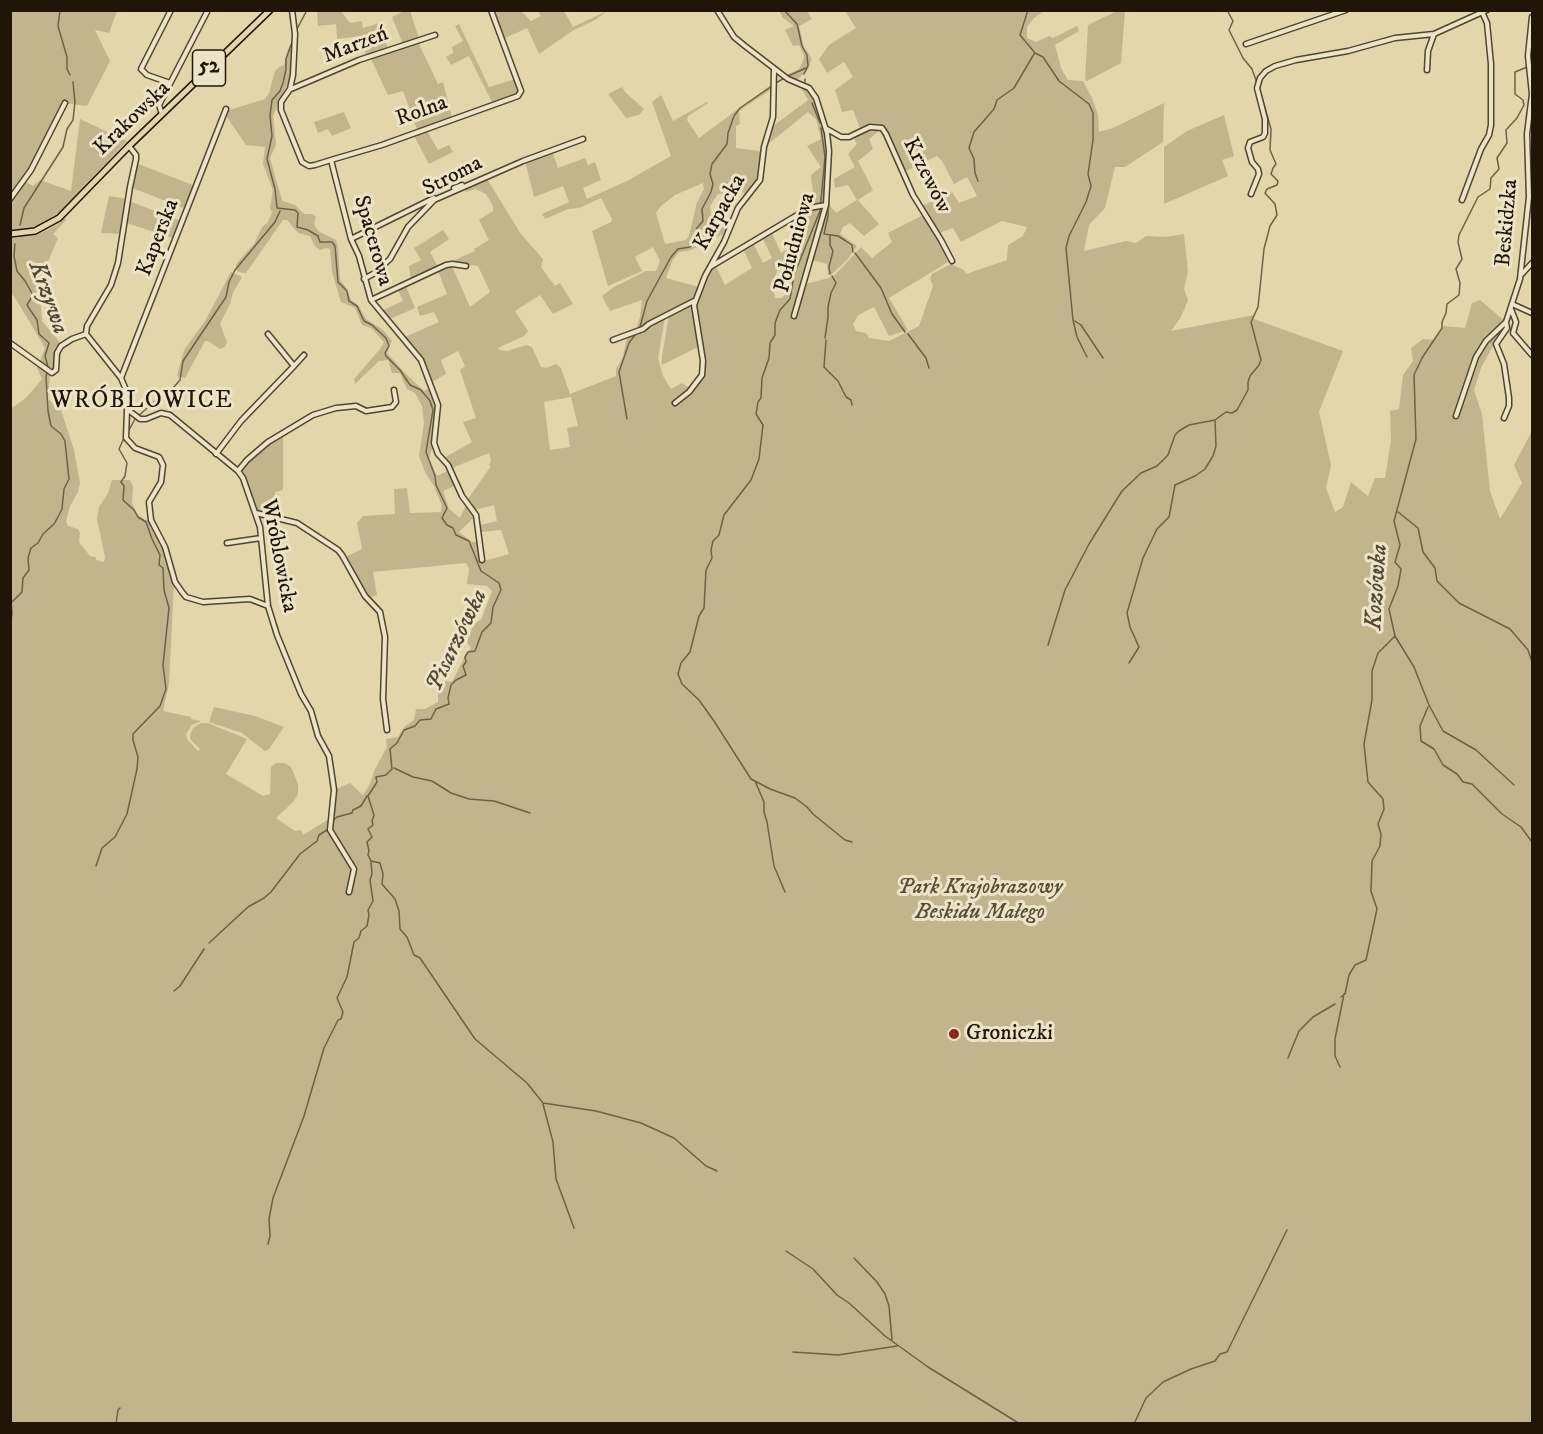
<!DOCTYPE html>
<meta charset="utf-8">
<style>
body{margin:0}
#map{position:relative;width:1543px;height:1434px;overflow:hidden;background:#e3d6aa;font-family:"IM FELL DW Pica",serif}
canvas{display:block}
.frame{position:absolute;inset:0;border:12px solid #201507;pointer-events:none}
</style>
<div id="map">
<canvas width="1543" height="1434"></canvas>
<div class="frame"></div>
</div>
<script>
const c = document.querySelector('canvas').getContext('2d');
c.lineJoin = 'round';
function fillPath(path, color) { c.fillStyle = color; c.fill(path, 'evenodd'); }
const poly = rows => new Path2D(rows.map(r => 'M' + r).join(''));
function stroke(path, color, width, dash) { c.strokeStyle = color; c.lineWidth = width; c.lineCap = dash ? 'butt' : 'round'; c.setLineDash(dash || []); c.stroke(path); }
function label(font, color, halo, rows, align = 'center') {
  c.font = font + ' "IM FELL DW Pica",serif'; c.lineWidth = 6; c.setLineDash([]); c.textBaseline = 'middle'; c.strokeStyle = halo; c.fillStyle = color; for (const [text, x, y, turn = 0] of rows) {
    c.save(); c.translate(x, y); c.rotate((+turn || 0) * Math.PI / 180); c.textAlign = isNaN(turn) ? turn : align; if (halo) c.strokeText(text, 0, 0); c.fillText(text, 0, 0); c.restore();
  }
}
const green = poly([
 [11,11,117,11,109,33,95,30,110,61,87,106,64,103,52,127,50,126,31,169,11,198],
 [317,11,341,11,350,23,362,21,363,28,379,23,388,49,366,55,362,36,337,39,336,24,318,26],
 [404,11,410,11,419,38,403,44,392,17],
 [493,11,521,11,531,21,541,16,538,11,564,11,573,27,607,11,595,20,572,31,539,54,527,28,503,39],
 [779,11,807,11,812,19,799,26,804,47,812,59,808,69,797,80,786,75,799,69,803,61,804,55,799,45,793,46,785,30,794,26,783,18],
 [845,11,1044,11,1034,18,1027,27,1027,38,1036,42,1049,36,1053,38,1077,26,1079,31,1055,45,1061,68,1068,80,1083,81,1092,98,1098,115,1099,132,1113,128,1164,103,1163,142,1125,167,1115,167,1105,208,1089,225,1084,251,1126,241,1136,243,1146,236,1165,237,1184,234,1188,271,1184,289,1188,300,1181,317,1171,331,1254,315,1254,319,1343,351,1319,412,1331,465,1326,488,1335,512,1343,507,1351,482,1368,496,1375,478,1385,478,1391,440,1390,411,1399,409,1403,375,1413,361,1411,348,1423,339,1434,340,1444,326,1465,328,1472,303,1480,300,1506,322,1481,368,1474,390,1482,414,1490,491,1500,519,1522,483,1514,465,1532,431,1532,1423,11,1423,10,409,26,398,42,379,37,368,38,366,50,375,48,399,61,410,74,450,80,483,78,492,70,506,66,522,68,526,78,529,80,533,79,542,90,556,96,557,96,560,104,562,105,557,97,519,99,507,108,493,112,480,130,480,133,486,132,503,138,515,145,520,150,520,164,548,174,582,169,684,163,711,191,717,191,719,201,721,192,725,186,734,187,739,198,751,200,749,190,739,190,735,193,728,201,723,208,723,247,739,226,774,263,796,270,794,271,767,276,763,285,763,291,767,298,784,298,794,293,802,276,818,295,831,301,830,303,835,332,817,336,789,350,783,363,795,370,784,374,771,387,747,386,739,398,737,405,726,414,720,416,709,425,709,438,702,438,689,446,681,452,682,466,654,471,648,467,642,474,623,481,620,492,591,487,586,467,584,469,569,466,563,373,572,377,595,369,598,345,557,362,549,357,523,363,516,395,514,394,489,407,488,410,513,441,512,442,506,434,486,425,472,419,456,424,423,422,406,415,393,407,389,400,373,392,373,388,360,379,361,355,384,354,379,380,349,384,342,371,328,362,325,355,308,341,302,332,272,330,249,326,248,320,250,315,246,310,236,298,233,287,220,283,220,246,273,238,272,236,269,236,264,254,244,262,227,267,223,272,213,270,207,273,190,263,164,265,147,246,145,225,114,226,111,265,99,269,93,275,71,279,67,284,65,288,49,292,48,291,76,273,116,276,145,270,158,281,197,283,201,295,205,304,214,312,214,316,217,314,224,318,231,336,240,338,247,340,280,346,287,351,300,359,306,366,319,383,330,392,341,387,353,405,373,424,391,428,389,432,395,436,407,432,437,433,447,429,458,437,476,449,470,455,486,443,491,449,509,460,518,466,505,475,516,459,532,472,542,479,541,481,561,484,561,509,554,501,530,481,532,480,525,497,521,494,505,475,510,468,499,491,466,489,465,491,460,489,453,452,468,444,458,472,442,463,422,476,418,460,370,465,366,458,351,441,360,446,374,432,382,423,359,405,337,439,322,434,312,420,316,417,307,447,294,438,271,446,267,452,266,470,307,490,292,478,266,450,262,475,251,474,249,489,240,479,220,493,211,493,206,486,194,476,189,466,192,465,188,487,179,521,234,543,259,541,267,555,286,560,283,573,304,553,314,540,295,515,311,528,331,524,336,498,348,500,350,507,351,526,345,532,347,541,367,546,368,556,364,561,368,570,394,616,376,616,369,623,357,627,336,665,318,658,358,663,376,671,389,682,383,690,389,697,383,703,378,705,365,698,327,696,302,710,269,716,266,725,285,752,268,744,251,754,245,763,263,772,258,763,239,772,233,781,253,804,239,808,225,802,215,810,210,823,207,805,284,829,278,836,274,861,247,872,258,892,242,888,233,923,215,938,238,948,262,889,298,908,330,889,336,874,307,858,315,853,324,856,331,866,333,869,338,889,341,919,326,933,286,930,279,932,274,951,264,964,270,966,274,1007,260,1008,245,1023,236,1027,227,1002,221,961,242,953,228,939,233,922,206,952,192,959,203,977,196,967,177,954,184,942,161,937,156,904,172,885,130,880,126,872,124,860,128,853,110,842,112,835,90,853,77,844,62,827,73,819,59,829,45,856,28],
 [778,270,791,273,785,295,781,298,775,298,772,282],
 [571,397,578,426,567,428,570,447,550,450,544,402],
 [1117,11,1125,11,1121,63,1087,81,1085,80,1088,25],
 [459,24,489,87,516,79,519,91,517,95,492,102,469,56,451,65,446,57,453,53,452,47,463,41,455,26],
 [418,42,438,84,443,82,452,117,417,129,403,91,388,95,370,57],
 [772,84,772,89,739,111,740,124,736,126,736,148,759,151,761,153,759,175,755,184,746,195,741,191,718,194,710,206,711,214,732,219,727,232,691,250,679,252,672,261,666,278,699,287,693,300,650,321,643,327,636,329,640,317,642,300,610,311,602,296,614,287,646,271,656,271,660,261,653,247,635,257,642,271,608,286,592,231,611,222,612,219,601,198,579,208,568,209,545,219,542,214,569,202,563,186,534,197,526,165,526,161,552,151,558,168,585,158,588,165,595,162,601,180,583,188,587,199,627,181,671,156,652,102,661,95,673,121,707,102,708,103,688,116,687,120,699,138],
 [703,183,704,189,697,202,689,236,686,240,665,244,656,213,661,206,675,195],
 [622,87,625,92,644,109,639,115,626,118,608,94],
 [801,87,808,89,815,100,825,133,828,152,824,204,814,205,811,175,821,167,807,146,821,139,816,119,808,112,767,145,773,126,808,100],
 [344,112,351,128,332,136,328,129,318,133,314,122],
 [1224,115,1234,156,1222,160,1228,176,1164,204,1164,147,1187,131],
 [80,119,127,141,61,211,37,226,11,230,10,201,26,182,33,186,40,180,71,191],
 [874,128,880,130,869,139,873,149,858,161,873,190,858,200,879,224,864,236,850,223,843,227,840,234,857,246,847,260,832,274,828,275,827,264,812,260,825,213,829,181,830,206,836,213,857,200,848,185,835,188,834,179,855,167,848,154,857,144,854,138,865,129],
 [426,129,438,150,449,145,453,152,429,164,413,134],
 [136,163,195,186,186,209,130,187],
 [109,196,127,199,123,234,101,233],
 [129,201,181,221,175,239,127,223],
 [65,218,66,220,53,234,58,238,39,283,42,321,61,344,56,351,54,369,50,371,39,363,45,348,22,309,11,292,10,239,39,234,57,225],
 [443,230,449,239,430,252,438,267,411,280,409,266,421,260,414,248],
 [231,272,242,277,233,293,230,304,220,324,227,342,225,347,220,349,208,341,205,341,185,378,177,376,184,350,205,321],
 [406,286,415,308,390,319,381,311,403,301,398,290],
 [691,305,700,346,662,365,662,356,669,315],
 [283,434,283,490,275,492,276,516,257,510,242,469,245,464,269,443],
 [214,707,255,716,284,727,269,749,265,751,242,733,209,722]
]);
const stream = poly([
 [60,10,58,26,67,57,67,69,70,75],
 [784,10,797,24,802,46,807,55,808,66,804,74],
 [1028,10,1020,35,1035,53,1043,57,1059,81,1089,104,1093,113,1093,140,1088,174,1091,186,1086,202,1069,236,1066,248,1073,320,1077,337,1087,357],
 [1227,10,1233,21,1229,30,1243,58,1252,69,1257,83],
 [297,29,307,10],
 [292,42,286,59,286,69,283,83,280,91,272,100,270,116,272,136,267,159,275,189,277,208,295,210,298,213,297,227,308,230,318,236,320,242,332,242,335,246,338,282,347,291,349,301,357,306,364,321,372,325,386,338,389,346,385,353,386,356,400,370,410,385,421,390,430,401,433,410,426,452,435,476,436,485,447,508,442,518,447,525,453,528,456,535,469,541,481,571,499,583,501,590,493,607,491,623,482,632,475,651,468,652,465,657,466,662,463,666,466,675,456,680,451,685,448,698,449,704,436,709,431,719,420,720,415,726,404,730,397,743,390,749,392,769,386,775,376,777,377,782,368,796,374,815,372,821,373,825,368,829,372,837,367,842,369,851,368,855,371,861,380,863,383,874,382,884,395,899,399,911,400,929,407,937,414,955,420,958,475,1039,527,1083,543,1103,596,1111,641,1123,674,1138,706,1166,717,1171],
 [788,76,806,68],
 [805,79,805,82],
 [776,83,784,78],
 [812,103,820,123],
 [821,128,825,157,820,211,794,275,790,299,780,310,775,323,775,335,770,343,769,358,762,378,761,398,758,402,756,414,763,425,759,459,751,480,724,515,719,535,713,541,711,550,712,558,706,570,704,608,699,616,690,652,681,663,678,674,682,684,699,700,714,721,751,779,770,789,795,798,807,807,813,814,845,840,852,842],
 [978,181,975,173,974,159,969,148,974,132,994,109,997,100,1014,88,1034,54],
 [828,206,828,216,824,234,838,236,846,241,852,245,853,252],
 [20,225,24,208,63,147,67,129,73,120,75,102,73,82],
 [830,235,830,245,833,251,829,267,830,274],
 [855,253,881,288,892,314,905,332],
 [1075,321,1081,325,1103,358],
 [640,327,647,301,671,257,678,249,690,247,695,243,697,228,703,221,702,209,711,192,713,184,710,174,712,164,727,144,728,133,734,116,740,108,772,86],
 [908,334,926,358,929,368],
 [825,338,828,317,828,307,831,293,836,283,832,276],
 [826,340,824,367,838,381,846,397,851,400,852,405],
 [627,419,619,372,629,343,637,332],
 [128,432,135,419,156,400,173,388,180,380,183,361,226,297,229,282,235,270,275,222,280,211],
 [1398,512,1418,528,1423,552,1435,568,1437,581,1459,603,1510,629,1528,650,1532,662],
 [10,627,12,613,11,603,22,592,23,578,29,570,28,558,31,548,38,543,43,534,54,524,59,515,62,509,64,489,69,479,65,441,61,434,51,426,48,411,46,377,48,367,45,356,49,343,39,334,37,320,27,305,33,295,25,281,17,271,14,256,15,244],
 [1395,636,1414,667,1429,705,1443,731,1476,750,1514,785],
 [1048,645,1065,590,1089,544,1122,491,1141,473,1157,466,1168,455,1175,435,1179,431,1189,425,1215,420,1226,412,1232,413,1237,410,1248,390,1248,382,1250,376,1259,365,1261,360,1251,322,1258,307,1264,249,1270,226,1277,215,1275,204,1265,193,1267,189,1277,185,1278,181,1271,174,1273,168,1276,164,1270,150,1271,129,1259,87],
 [1129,663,1139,647,1130,627,1127,613,1143,558,1157,529,1169,517,1175,485,1195,476,1205,469,1213,456,1216,446,1215,420],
 [1428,707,1420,726,1421,741,1434,749,1443,765,1457,774,1463,782,1472,784,1502,814,1521,827,1532,842],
 [394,768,413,777,432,781,451,793,469,799,494,801,530,813],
 [755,781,764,802,764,812,767,822,774,866,785,892],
 [332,821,337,817,352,813,353,810,361,806,367,796],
 [96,866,102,848,115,837,127,814,137,769,138,757,133,740,133,734,160,706,166,689,163,665,169,608,164,590,163,568,159,565,160,555,152,539,146,522,138,517,134,510,123,500,124,486,121,482,125,476,127,463,119,449,124,438],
 [209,943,248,907,264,898,271,892,300,854,317,841,319,835,327,830],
 [174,991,180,986,204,949],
 [1341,997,1345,994,1349,975,1355,965,1366,960,1377,909,1371,891,1372,861,1380,846,1381,834,1378,824,1384,809,1383,799,1368,782,1364,744,1372,700,1372,671,1378,653,1395,636,1389,609,1398,586,1401,569,1395,562,1400,545,1394,521,1416,439,1414,375,1422,358,1442,328,1442,322,1446,313,1447,304,1459,295,1460,283,1456,269,1462,259,1458,242,1459,235,1478,197,1490,189,1491,178,1499,169,1497,158,1507,143,1506,130,1517,118,1524,105,1523,100,1515,94,1515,72,1532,65],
 [1288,1058,1299,1031,1313,1017,1335,1004],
 [1340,1067,1335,1056,1335,1039,1344,994],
 [543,1104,553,1142,556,1179,574,1228],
 [268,1244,270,1236,269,1219,273,1198,304,1116,324,1048,338,1020,341,1019,343,1012,337,998,347,977,354,942,359,938,361,931,367,926,369,915,368,910,373,901,370,880,372,874,371,862],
 [786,1251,813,1269,837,1295,849,1303,885,1336,928,1367,1020,1424],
 [854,1258,877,1282,885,1294,889,1306,892,1340],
 [793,1352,838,1355,897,1346],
 [116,1424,118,1410,120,1408],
 [1134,1424,1146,1398,1163,1382,1191,1369,1215,1361,1220,1354,1227,1352,1287,1230]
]);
const minor = poly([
 [292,10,295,34,293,75,290,89,281,102,281,110,302,162,309,166,315,165,331,160,351,239,359,256,371,300,421,360,438,405,434,443,438,454,448,465,462,496,476,515,482,560],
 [717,10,734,37,745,46,788,79,809,88,816,98,827,133,829,151,826,205,794,316],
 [1246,44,1346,10],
 [1427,70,1428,51,1434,34,1487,10],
 [170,83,147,75,141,69,171,10],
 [291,89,359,60,435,35],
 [162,114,159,105,208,10],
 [827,129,841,137,849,137,870,127,882,128,886,134,913,195,941,240,952,261],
 [331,160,382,145,518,96,521,91,491,10],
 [454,188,462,185],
 [1251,194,1259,174,1258,169,1252,162,1248,148,1250,142,1263,137,1265,133,1265,119,1257,88,1260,78,1266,71,1275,66,1296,60,1348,51,1395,38,1434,34],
 [10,199,31,170,65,103],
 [1462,200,1481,149,1489,135,1491,125,1491,64,1487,23,1483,14],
 [351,239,434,198],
 [710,267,809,208,826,205],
 [1521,275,1532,263],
 [364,279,373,274,390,259,408,227,434,200,523,161,583,139],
 [371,300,446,265,452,264,466,266],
 [1512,304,1532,313],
 [1511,309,1516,322,1513,333,1532,355],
 [86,334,121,378,126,390,127,409,140,419,146,419,161,413,170,415,238,471,243,478,260,527,268,606,277,635,301,694,311,711,318,736,329,756,334,790,330,830,354,869,349,892],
 [86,334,87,326,111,285,118,263,130,187,136,159,136,155,129,146],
 [613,340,643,329,649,324,694,301],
 [10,343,52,373,56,370,57,353,61,346,72,339,86,334],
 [294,366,304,355],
 [121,378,226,109],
 [675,403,689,392,702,375,703,361,694,305,705,276,724,242,738,208,760,180,764,147,773,117,774,69],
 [127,410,126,438,135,448,159,457,163,465,161,482,149,502,151,520,165,547,175,582,182,592,186,597,203,602,250,599,268,606],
 [1456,416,1476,357,1486,341,1506,322,1520,279,1529,197,1527,134,1532,94,1528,56,1532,17],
 [1504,418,1509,406,1509,398,1504,364,1496,344,1507,328,1506,322],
 [216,454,241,421,294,366,268,334],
 [238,471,247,460,268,442,313,415,336,408,356,406,366,411,392,407,396,402,394,390],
 [256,513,297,523,338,550,342,555,365,596,380,612,385,637,383,699,387,730],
 [227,543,261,538]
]);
const primary = poly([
 [10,234,35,231,59,218,129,146,270,10]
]);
const markers = [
 [954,1034,6,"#8f2418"]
];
const shields = [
 [209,68,33]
];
const shieldNames = [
 ["52",209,68]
];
const streetNames = [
 ["Marzeń",356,46,-21],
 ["Rolna",422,112,-20],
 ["Krakowska",133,119,-44],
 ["Krzewów",926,176,63],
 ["Stroma",453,177,-27],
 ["Karpacka",721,213,-61],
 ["Beskidzka",1508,223,-85],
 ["Kaperska",159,238,-69],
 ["Spacerowa",372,241,74],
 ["Południowa",796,243,-75],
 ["Wróblowicka",278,556,79]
];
const parkNames = [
 ["Park Krajobrazowy",980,888],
 ["Beskidu Małego",980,913]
];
const poiNames = [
 ["Groniczki",966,1034]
];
const waterNames = [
 ["Krzywa",47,298,70],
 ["Kozówka",1378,587,-86],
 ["Pisarzówka",458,641,-64]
];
const neighbourhoodNames = [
 ["WRÓBLOWICE",142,402]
];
fillPath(green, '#c2b58e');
stroke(stream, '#6d6148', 1.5);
stroke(minor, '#514530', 7);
stroke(primary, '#201507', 8);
stroke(minor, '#ede4c8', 4);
stroke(primary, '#e3d6aa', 5);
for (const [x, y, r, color] of markers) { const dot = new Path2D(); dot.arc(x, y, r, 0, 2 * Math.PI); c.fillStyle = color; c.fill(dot); stroke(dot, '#ede4c8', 2); }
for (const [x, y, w] of shields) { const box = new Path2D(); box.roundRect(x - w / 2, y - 18, w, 36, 4.5); c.fillStyle = '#ede4c8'; c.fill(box); stroke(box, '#201507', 1.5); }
label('bold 21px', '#201507', null, shieldNames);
label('22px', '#201507', '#ede4c8', streetNames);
label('italic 22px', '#594d36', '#ede4c8', parkNames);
label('22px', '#201507', '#ede4c8', poiNames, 'left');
label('italic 24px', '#544832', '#ede4c8', waterNames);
c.letterSpacing = '1.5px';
label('24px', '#201507', '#ede4c8', neighbourhoodNames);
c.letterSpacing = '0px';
</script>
